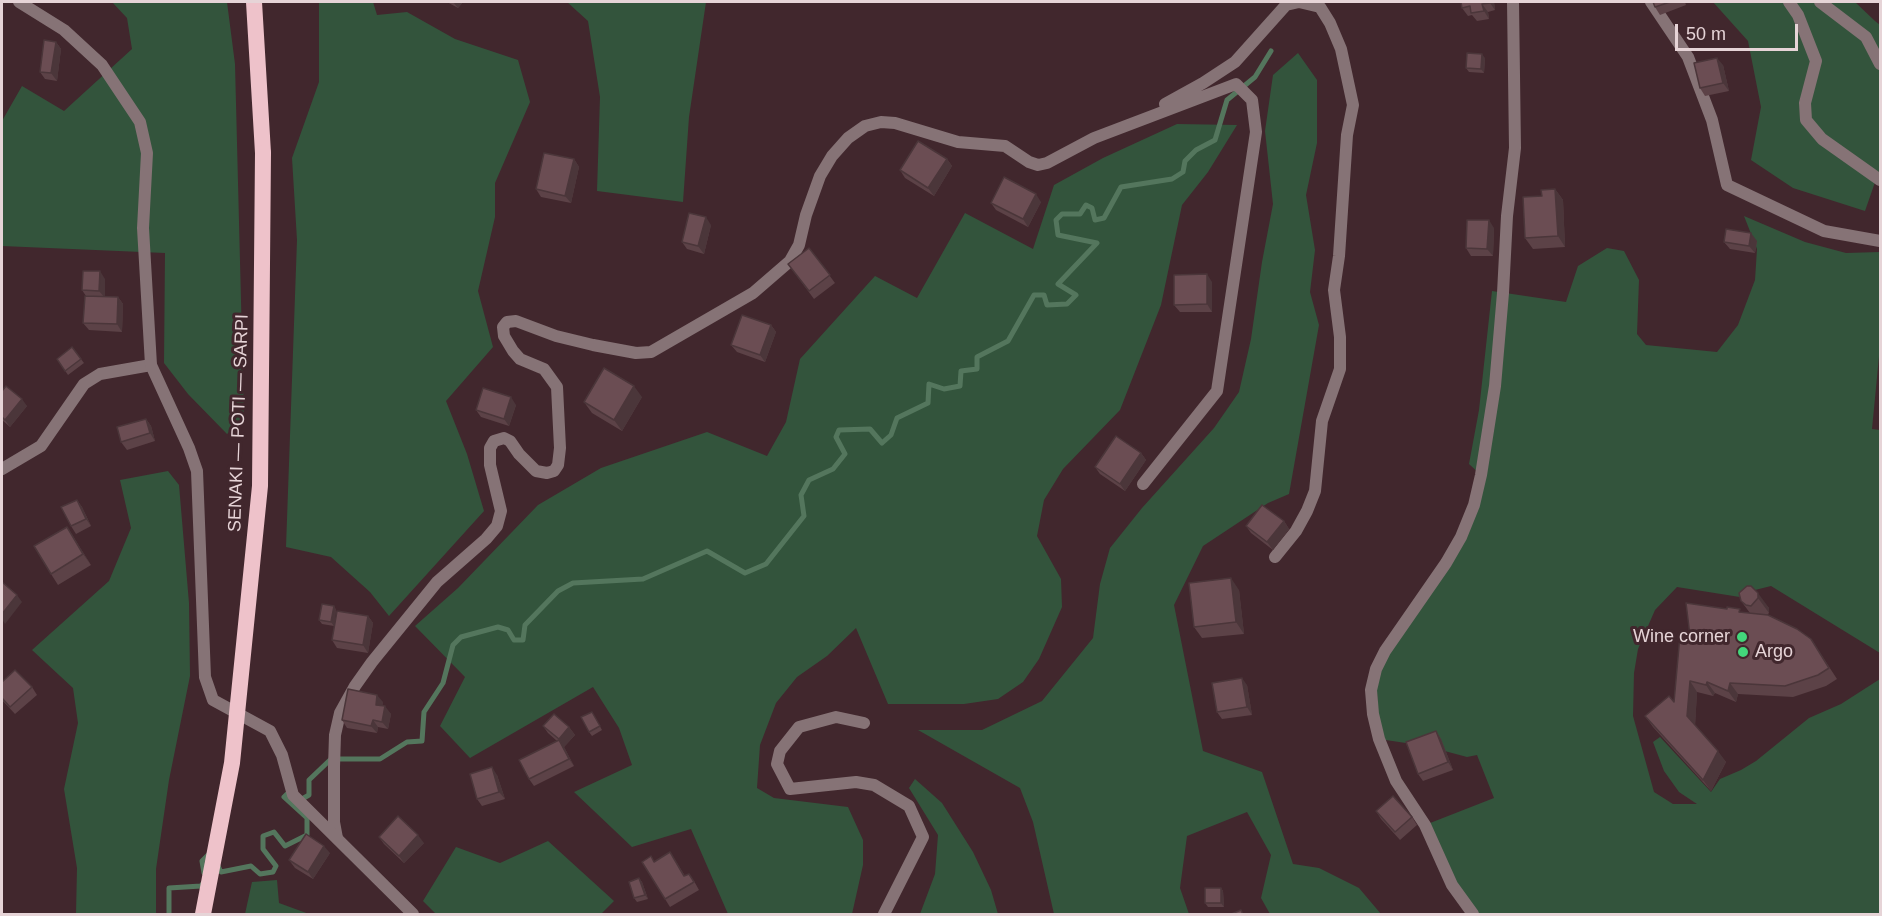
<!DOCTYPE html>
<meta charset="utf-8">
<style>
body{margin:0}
#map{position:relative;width:1882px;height:916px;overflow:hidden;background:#41272d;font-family:Arial,sans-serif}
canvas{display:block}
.frame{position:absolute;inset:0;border:3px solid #e6d4d7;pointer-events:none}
.scale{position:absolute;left:1675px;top:24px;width:123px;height:27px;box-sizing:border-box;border:3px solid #e6d4d7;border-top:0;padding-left:8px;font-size:18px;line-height:21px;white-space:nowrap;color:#e6d4d7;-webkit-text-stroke:4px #41272d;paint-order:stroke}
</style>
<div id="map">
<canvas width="1882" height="916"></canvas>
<div class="frame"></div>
<div class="scale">50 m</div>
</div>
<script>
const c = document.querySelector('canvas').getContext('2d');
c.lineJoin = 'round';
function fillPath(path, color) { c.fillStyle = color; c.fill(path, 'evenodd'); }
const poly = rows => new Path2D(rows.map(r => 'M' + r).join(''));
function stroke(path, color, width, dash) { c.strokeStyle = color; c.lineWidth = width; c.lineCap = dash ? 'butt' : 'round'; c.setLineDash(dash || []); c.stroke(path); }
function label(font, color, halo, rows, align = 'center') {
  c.font = font + ' Arial,sans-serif'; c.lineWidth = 6; c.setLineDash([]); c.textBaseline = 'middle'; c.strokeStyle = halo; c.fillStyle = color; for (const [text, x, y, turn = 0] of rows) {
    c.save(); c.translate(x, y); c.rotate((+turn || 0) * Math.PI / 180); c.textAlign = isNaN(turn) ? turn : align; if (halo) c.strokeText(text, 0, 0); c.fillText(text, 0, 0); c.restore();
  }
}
const green = poly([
 [112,2,227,2,235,64,244,419,227,434,188,394,164,363,165,253,2,246,2,121,22,86,64,111,132,49,127,18],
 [319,2,373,2,377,15,407,12,455,39,518,60,530,102,495,183,495,217,478,291,493,347,446,401,467,454,484,511,389,616,370,592,331,557,286,547,297,240,292,158,319,82],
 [567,2,706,2,689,117,683,202,597,191,600,97,588,21],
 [1713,2,1855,2,1875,21,1880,25,1880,168,1865,211,1793,188,1751,160,1761,107,1748,41],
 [1298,53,1317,80,1317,143,1306,195,1315,250,1310,292,1319,325,1289,494,1268,503,1203,546,1174,605,1203,751,1262,772,1293,864,1319,868,1359,888,1381,914,1270,914,1261,898,1271,855,1247,812,1187,836,1180,888,1189,914,1054,914,1033,822,1020,788,918,730,982,730,1042,701,1093,638,1100,584,1110,548,1142,508,1214,428,1239,392,1251,339,1262,262,1273,204,1265,131,1273,75],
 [1177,124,1237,125,1208,172,1182,205,1161,305,1120,410,1063,469,1044,500,1037,536,1061,579,1062,607,1039,659,1023,682,998,699,964,704,888,704,856,628,827,656,797,677,776,703,760,745,757,788,774,798,848,807,863,840,863,865,852,914,728,914,691,829,632,847,574,792,632,765,619,728,593,687,470,758,440,726,465,677,415,626,458,588,538,505,601,468,707,432,767,456,786,422,800,359,875,276,917,298,965,213,1033,249,1054,185,1103,158],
 [1744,216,1805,242,1846,253,1880,252,1880,346,1872,429,1880,430,1880,653,1771,586,1755,590,1746,598,1677,587,1655,610,1638,649,1634,673,1633,716,1654,792,1673,804,1697,804,1679,792,1664,771,1653,742,1660,737,1711,792,1720,779,1741,770,1756,761,1809,718,1841,704,1880,679,1880,914,1473,914,1425,825,1494,798,1477,755,1467,757,1426,746,1379,739,1376,669,1446,563,1481,475,1469,464,1479,410,1492,291,1566,302,1578,266,1607,248,1624,251,1639,280,1637,334,1646,345,1717,352,1738,325,1755,280,1757,249],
 [168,471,179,485,189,603,190,676,169,780,156,869,156,914,76,914,77,868,64,789,78,723,73,688,32,650,109,581,131,528,120,480],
 [915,779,942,803,973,852,991,890,998,914,920,914,935,874,938,835,909,788],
 [548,841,614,901,601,914,436,914,423,901,456,847,500,863],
 [277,880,279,903,309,914,245,914,252,882]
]);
const stream = poly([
 [218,866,221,872,251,866,260,874,273,872,276,866,263,849,263,836,274,832,285,846,307,835,307,818,284,797,287,794,302,799,309,795,309,780,331,759,380,759,407,742,422,741,424,712,443,683,453,645,461,637,498,627,508,630,514,640,523,640,525,625,558,591,573,583,643,579,707,551,745,573,766,564,804,516,801,495,809,480,833,469,845,454,836,437,839,430,870,429,882,443,891,435,897,418,928,403,929,384,944,389,960,386,961,371,977,369,977,357,1008,341,1034,295,1044,295,1047,305,1067,304,1076,295,1058,284,1097,243,1058,235,1056,220,1062,214,1080,214,1086,205,1092,208,1095,220,1104,218,1121,187,1172,179,1183,172,1185,161,1196,150,1215,140,1227,100,1255,77,1271,51],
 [204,873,202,861,210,853],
 [169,914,169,888,201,886,204,882]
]);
const minor = poly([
 [1651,2,1688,57,1712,120,1727,185,1824,231,1880,241],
 [1789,2,1798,15,1816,61,1805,103,1806,120,1822,139,1880,180],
 [1820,2,1866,37,1880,64],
 [1165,104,1203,83,1235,62,1286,5,1299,2,1320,7,1330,23,1341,49,1353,105,1347,135,1339,256,1334,290,1340,337,1340,369,1322,421,1315,491,1307,511,1296,531,1275,557],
 [2,469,41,446,84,384,100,374,151,365],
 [864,723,836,717,799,727,780,751,777,764,790,789,856,782,874,785,909,806,923,837,884,914],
 [337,838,334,822,334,767,335,735,340,713,355,686,372,662,437,582,486,539,497,526,501,511,490,465,490,448,494,441,504,438,510,441,519,454,536,471,547,473,554,471,558,465,560,448,557,387,544,369,520,359,513,351,504,336,503,327,507,322,516,321,556,336,593,345,636,353,651,352,753,293,790,261,799,245,806,215,820,176,832,156,848,138,865,126,881,122,895,123,958,142,1005,146,1029,162,1038,165,1047,163,1094,138,1236,84,1252,100,1256,132,1217,391,1143,484]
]);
const tertiary = poly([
 [19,2,64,30,102,65,140,122,147,153,143,228,151,365,189,448,197,471,205,677,213,700,270,731,282,755,293,795,413,914],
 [1473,914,1452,885,1425,825,1396,781,1379,739,1373,714,1371,690,1376,669,1385,651,1446,563,1461,537,1474,505,1481,475,1495,386,1503,293,1507,216,1515,148,1513,2]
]);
const trunk = poly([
 [254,2,263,153]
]);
const trunkBridge = poly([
 [203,914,232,763,260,486,263,153]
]);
const wall = poly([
 [447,2,463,2,458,8],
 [1461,2,1494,2,1495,10,1488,12,1489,19,1477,21,1472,15,1468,16,1462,8],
 [1653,2,1685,2,1686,5,1660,15,1655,7],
 [56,42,61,49,57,81,45,79,40,72],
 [1485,58,1484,73,1469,72,1466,68],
 [1723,65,1729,91,1705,96,1700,88],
 [574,159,579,167,571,203,541,197,536,189],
 [947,159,952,166,934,196,905,178,900,170],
 [1555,189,1563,200,1565,247,1533,249,1525,238,1542,196],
 [1041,202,1028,227,996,210,991,203],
 [711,225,704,254,687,249,682,242],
 [1494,228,1493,256,1471,256,1466,248],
 [1757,241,1755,253,1730,249,1724,242],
 [809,248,835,283,814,299,788,264],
 [105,279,105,296,118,297,123,304,122,332,89,330,83,323,86,296,82,290],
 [1212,282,1212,312,1180,312,1174,305],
 [771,325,776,332,765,362,737,352,731,345],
 [72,347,84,363,68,375,57,359],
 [2,391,27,406,10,427,2,420],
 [642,397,622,431,592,413,584,402],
 [516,405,509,426,481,417,476,410],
 [146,419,151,426,155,441,127,450,121,442],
 [1141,453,1146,460,1125,491,1100,474,1095,467],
 [77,500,82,507,91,526,76,534,71,526],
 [1284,521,1289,529,1273,550,1251,533,1246,526],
 [74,538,91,565,58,585,51,574],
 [1747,586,1769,608,1769,613,1767,615,1811,639,1837,679,1826,686,1793,697,1738,694,1736,702,1715,693,1713,696,1697,692,1695,725,1726,762,1711,791,1653,727,1645,716,1674,702,1690,636,1742,612,1750,613,1741,601],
 [1239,590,1244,634,1202,638,1194,627],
 [334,606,336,610,334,626,322,624,319,620],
 [368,616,373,623,368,653,337,648,332,640],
 [2,682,32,687,37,695,15,714,2,700],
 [1247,685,1252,715,1222,719,1217,712],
 [383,702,382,706,391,714,388,729,378,727,377,733,347,728,342,720],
 [592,712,602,730,592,736,589,732],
 [543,726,569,727,575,735,564,747,574,766,534,786,529,779,557,741,548,733],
 [1436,731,1441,739,1453,770,1423,781,1418,774],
 [497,775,505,799,482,806,477,799],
 [1376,811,1412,817,1417,825,1400,840,1381,819],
 [379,837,424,843,404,863,384,844],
 [670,852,685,876,694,881,699,890,670,907,665,899,655,862],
 [330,853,313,879,295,868,289,860],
 [639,878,642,882,648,899,637,902,634,898],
 [1221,888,1223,891,1224,907,1208,907,1205,903]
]);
const shadedWall = poly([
 [453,2,463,2,458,8],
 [1490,2,1494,2,1495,10,1490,3],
 [1482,4,1488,12,1489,19,1484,11],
 [56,42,61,49,57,81,51,73],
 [1482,54,1485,58,1484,73,1481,69],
 [1717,58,1723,65,1729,91,1723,83],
 [574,159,579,167,571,203,565,196],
 [947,159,952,166,934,196,928,188],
 [1555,189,1563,200,1565,247,1558,236],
 [1036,194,1041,202,1028,227,1023,219],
 [706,217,711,225,704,254,698,246],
 [1489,220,1494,228,1493,256,1487,249],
 [1751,233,1757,241,1755,253,1749,246],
 [100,271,105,279,105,298,99,291],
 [1207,274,1212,282,1212,312,1207,304],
 [118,297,123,304,122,332,117,324],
 [771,325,776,332,765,362,760,355],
 [634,386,642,397,622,431,614,420],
 [511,397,516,405,509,426,504,419],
 [22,399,27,406,10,427,5,420],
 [146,419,151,426,155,441,150,433],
 [1141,453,1146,460,1125,491,1120,484],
 [77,500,82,507,91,526,86,519],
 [1284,521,1289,529,1273,550,1267,542],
 [67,527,74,538,91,565,83,554],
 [1231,578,1239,590,1244,634,1236,622],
 [1758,593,1769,608,1769,613,1758,598],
 [17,595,22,602,5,624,2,619,2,614],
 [334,606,336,610,334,626,331,622],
 [368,616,373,623,368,653,363,645],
 [1242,678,1247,685,1252,715,1247,707],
 [1690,681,1697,692,1695,728,1687,716],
 [1707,682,1715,693,1713,696,1706,685],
 [1730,683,1738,694,1736,702,1728,691],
 [377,695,383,702,381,712,376,705],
 [385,706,391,714,388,729,382,722],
 [373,720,378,727,377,733,371,726],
 [569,727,575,735,564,747,574,766,569,759,559,739],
 [1436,731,1441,739,1453,770,1448,762],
 [1718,751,1726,762,1711,791,1703,780],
 [492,767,497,775,505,799,499,792],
 [418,835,424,843,404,863,399,856],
 [324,846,330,853,313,879,308,872],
 [639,878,642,882,648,899,645,895],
 [1221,888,1223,891,1224,907,1221,903]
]);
const building = poly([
 [1461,2,1490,2,1490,3,1482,4,1484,11,1471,13,1470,6,1462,8,1461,2],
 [1653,2,1670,2,1655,7,1653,2],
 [44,40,56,42,51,73,40,72,44,40],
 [1467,53,1482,54,1481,69,1466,68,1467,53],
 [1717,58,1723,83,1700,88,1694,63,1717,58],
 [918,141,947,159,928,188,900,170,918,141],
 [544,153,574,159,565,196,536,189,544,153],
 [1004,177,1036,194,1023,219,991,203,1004,177],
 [1555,189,1558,236,1525,238,1523,197,1542,196,1541,190,1555,189],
 [689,213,706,217,698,246,682,242,689,213],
 [1467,220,1489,220,1487,249,1466,248,1467,220],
 [1726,229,1751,233,1749,246,1724,242,1726,229],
 [809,248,830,275,809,291,788,264,809,248],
 [83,271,100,271,99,291,82,290,83,271],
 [1207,274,1207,304,1174,305,1174,275,1207,274],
 [85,296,118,297,117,324,83,323,85,296],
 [742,315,771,325,760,355,731,345,742,315],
 [72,347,81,359,65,371,57,359,72,347],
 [604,368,634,386,614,420,584,402,604,368],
 [6,386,22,399,5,420,2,417,2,391,6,386],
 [483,388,511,397,504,419,476,410,483,388],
 [146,419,150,433,121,442,117,427,146,419],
 [1116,436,1141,453,1120,484,1095,467,1116,436],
 [77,500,86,519,71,526,61,507,77,500],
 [1262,505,1284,521,1267,542,1246,526,1262,505],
 [67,527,83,554,51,574,34,546,67,527],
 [1231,578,1236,622,1194,627,1189,583,1231,578],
 [2,582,17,595,2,614,2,582],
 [1747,586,1751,586,1758,593,1758,598,1751,606,1746,605,1741,601,1739,593,1747,586],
 [1686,603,1727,609,1727,607,1740,609,1739,612,1768,615,1797,629,1811,639,1829,668,1818,675,1785,686,1730,683,1728,691,1707,682,1706,685,1690,681,1687,716,1718,751,1703,780,1645,716,1669,696,1674,702,1680,635,1690,636,1686,603],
 [322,604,334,606,331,622,319,620,322,604],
 [337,611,368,616,363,645,332,640,337,611],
 [15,670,32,687,10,707,2,698,2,682,15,670],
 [1242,678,1247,707,1217,712,1212,683,1242,678],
 [348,689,377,695,376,705,385,706,382,722,373,720,371,726,342,720,348,689],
 [592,712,600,726,589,732,581,717,592,712],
 [554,714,569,727,559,739,543,726,554,714],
 [1436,731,1448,762,1418,774,1406,742,1436,731],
 [559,740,569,759,529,779,519,760,559,740],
 [492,767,499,792,477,799,470,774,492,767],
 [1393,796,1412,817,1395,832,1376,811,1393,796],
 [398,816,418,835,399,856,379,837,398,816],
 [306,834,324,846,308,872,289,860,306,834],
 [670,852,684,876,689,874,694,882,665,899,642,862,651,856,654,862,670,852],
 [639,878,645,895,634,898,629,882,639,878],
 [1205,888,1221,888,1221,903,1205,903,1205,888],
 [1241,910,1243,915,1229,915,1241,910]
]);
const markers = [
 [1742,637,6,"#43d77b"],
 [1743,652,6,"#43d77b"]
];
const streetNames = [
 ["SENAKI — POTI — SARPI",239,423,-88]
];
const poiNames = [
 ["Wine corner",1730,637],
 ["Argo",1755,652,"left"]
];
fillPath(green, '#33543c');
stroke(stream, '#54765d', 5);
stroke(minor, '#867376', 12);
stroke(tertiary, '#867376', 12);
stroke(trunk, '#eec2ca', 16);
stroke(trunkBridge, '#eec2ca', 16);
fillPath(wall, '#5c4247');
fillPath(shadedWall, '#4b363a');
fillPath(building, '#6b4d53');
stroke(building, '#4b363a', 1.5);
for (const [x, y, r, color] of markers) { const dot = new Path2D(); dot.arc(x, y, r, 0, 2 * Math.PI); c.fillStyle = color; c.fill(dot); stroke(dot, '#41272d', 2); }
label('18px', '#e6d4d7', '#41272d', streetNames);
label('18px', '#e6d4d7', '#41272d', poiNames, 'right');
</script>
